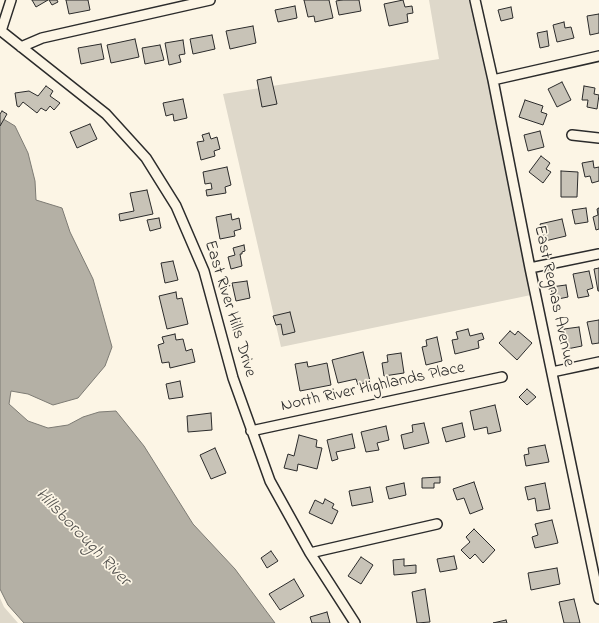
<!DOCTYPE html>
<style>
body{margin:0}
canvas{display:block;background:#fcf5e5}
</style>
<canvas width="599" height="623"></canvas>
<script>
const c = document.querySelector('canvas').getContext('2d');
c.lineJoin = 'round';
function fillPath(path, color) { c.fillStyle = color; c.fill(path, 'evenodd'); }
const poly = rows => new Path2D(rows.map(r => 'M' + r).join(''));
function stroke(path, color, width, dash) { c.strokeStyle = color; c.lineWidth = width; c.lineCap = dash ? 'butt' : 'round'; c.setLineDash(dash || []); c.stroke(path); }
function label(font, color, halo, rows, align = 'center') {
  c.font = font + ' "Indie Flower",sans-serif'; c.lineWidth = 3.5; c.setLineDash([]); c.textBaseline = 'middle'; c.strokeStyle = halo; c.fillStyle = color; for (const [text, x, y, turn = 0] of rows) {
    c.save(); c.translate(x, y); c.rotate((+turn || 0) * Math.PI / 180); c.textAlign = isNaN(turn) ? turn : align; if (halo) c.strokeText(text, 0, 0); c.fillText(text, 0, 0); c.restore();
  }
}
const green = poly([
 [429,0,470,0,488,81,531,295,281,347,223,94,439,59],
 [0,598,4,607,18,623,0,623]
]);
const water = poly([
 [0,117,15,126,28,153,35,181,36,200,62,208,70,232,93,279,112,347,105,366,78,398,53,405,28,394,11,391,9,404,28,421,48,428,68,425,83,417,99,412,116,411,144,446,193,524,235,569,275,623,24,623,8,605,0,589,0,117]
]);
const building = poly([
 [32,0,48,0,36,7,32,0],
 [49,0,57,0,58,2,52,5,49,0],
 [66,0,88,0,90,10,69,14,66,0],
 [304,0,329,0,333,18,315,22,314,16,308,17,304,0],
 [342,0,359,0,361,11,339,15,336,1,342,0],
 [403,0,405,7,412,6,413,13,407,14,408,22,389,26,384,4,403,0],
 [295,6,297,18,278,22,275,10,295,6],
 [511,7,513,18,501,21,498,10,511,7],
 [599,14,599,33,590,35,587,16,599,14],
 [564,22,565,28,571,27,574,38,557,42,553,25,564,22],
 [253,26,256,43,230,49,226,31,253,26],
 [547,31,549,46,540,48,537,33,547,31],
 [212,35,215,49,193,54,190,39,212,35],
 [135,39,139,57,111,63,107,45,135,39],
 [183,40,185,54,179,55,181,62,169,65,165,43,183,40],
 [101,44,104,59,81,64,78,48,101,44],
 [160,45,164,60,145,64,142,48,160,45],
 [271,77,277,104,262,107,257,80,271,77],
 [562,82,571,100,557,107,548,89,562,82],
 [46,86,53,91,50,96,60,103,54,110,50,106,46,111,41,108,37,113,23,102,19,107,17,106,15,93,29,91,38,96,46,86],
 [584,86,595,88,594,94,599,95,597,109,587,107,588,100,582,100,584,86],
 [183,99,187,118,174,121,173,114,166,116,163,103,183,99],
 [525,100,543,106,541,112,547,114,543,125,519,117,525,100],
 [2,111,7,114,0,126,0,114,2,111],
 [90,124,97,139,77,148,70,132,90,124],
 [540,131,544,147,528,151,524,135,540,131],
 [209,133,211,139,217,137,220,149,214,151,215,156,201,160,197,142,204,141,202,135,209,133],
 [541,156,550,163,546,169,551,172,543,183,529,172,541,156],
 [593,161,594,168,599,167,599,181,592,183,590,176,585,177,582,163,593,161],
 [227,167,231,185,225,187,226,193,207,196,206,190,212,189,211,183,205,184,203,172,227,167],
 [561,171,578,172,577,197,561,197,561,171],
 [147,190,153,214,120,221,119,214,134,211,130,193,147,190],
 [586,208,588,222,575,224,572,210,586,208],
 [599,208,599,229,596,230,593,217,598,215,597,209,599,208],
 [231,214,232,220,239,218,241,229,234,231,235,236,220,239,216,217,231,214],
 [159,218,161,228,150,231,147,220,159,218],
 [562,219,566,236,545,241,540,224,562,219],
 [244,245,245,251,242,252,242,254,240,254,242,266,231,269,228,257,235,255,233,248,244,245],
 [173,261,178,280,165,283,161,263,173,261],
 [599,268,599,291,598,291,594,269,599,268],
 [589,271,593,288,587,290,589,296,578,298,573,274,589,271],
 [247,281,250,298,236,301,232,283,247,281],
 [566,285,568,297,553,300,551,287,566,285],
 [176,292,177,299,182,298,188,324,167,329,159,296,176,292],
 [290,312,295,332,283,335,281,324,276,325,273,316,290,312],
 [599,320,599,343,592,344,587,322,599,320],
 [579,327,582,346,567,349,564,329,579,327],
 [468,329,470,336,482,333,484,339,478,341,479,348,455,354,452,340,458,339,456,332,468,329],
 [510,331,515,335,518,331,532,343,517,360,499,343,510,331],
 [175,334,176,340,183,339,186,351,192,349,195,362,170,368,169,362,162,363,158,345,164,343,162,337,175,334],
 [437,337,442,361,426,365,422,347,427,346,426,340,437,337],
 [363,352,370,381,358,385,356,379,338,383,332,360,363,352],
 [401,353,404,373,384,376,382,363,388,362,387,355,401,353],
 [307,362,308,367,327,363,331,385,300,391,295,364,307,362],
 [180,381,183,397,169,399,166,384,180,381],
 [527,389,536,397,527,405,519,397,527,389],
 [495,405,501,431,488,434,487,427,474,430,470,411,495,405],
 [211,413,212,430,188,432,187,416,211,413],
 [424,423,429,443,404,449,401,435,413,432,412,425,424,423],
 [462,423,465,437,446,442,442,428,462,423],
 [386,426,389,440,377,443,379,450,366,452,361,432,386,426],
 [352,434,355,448,336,452,338,459,332,461,327,440,352,434],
 [299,435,317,440,316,447,322,448,317,469,298,464,297,471,284,468,288,454,294,456,299,435],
 [545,445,549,462,526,466,524,455,529,454,528,448,545,445],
 [215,448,226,473,211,479,200,455,215,448],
 [440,477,440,483,434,483,434,488,422,488,422,478,440,477],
 [474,482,483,509,470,514,464,498,457,500,453,489,474,482],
 [404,483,406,495,389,499,386,487,404,483],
 [545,483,550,509,537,511,535,498,528,500,525,487,545,483],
 [370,487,373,502,352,506,349,491,370,487],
 [325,499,334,504,332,508,338,511,332,524,309,513,315,500,323,504,325,499],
 [552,520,558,543,535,548,532,537,538,535,535,524,552,520],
 [474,529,495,550,483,563,475,554,470,559,461,550,470,542,466,537,474,529],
 [271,551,278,561,267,568,261,558,271,551],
 [454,556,457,569,440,572,437,559,454,556],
 [361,557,373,565,361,584,348,576,361,557],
 [404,559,404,566,416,565,416,573,394,575,393,560,404,559],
 [557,568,560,584,531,590,528,573,557,568],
 [294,579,304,596,280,610,269,594,294,579],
 [425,589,430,622,417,623,412,592,425,589],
 [574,599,580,623,564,623,559,602,574,599],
 [327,612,330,623,312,623,310,617,327,612],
 [506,620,507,623,493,623,506,620]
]);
const minor = poly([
 [475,0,493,80,530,268,599,599],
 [0,30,106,114,146,158,176,206,204,271,233,378,270,481,310,553,355,623],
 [1,31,11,0],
 [21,47,42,38,210,0],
 [493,80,599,56],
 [572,135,599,138],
 [530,268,599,254],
 [552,372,599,362],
 [251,431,502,377],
 [310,553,437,524]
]);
const streetNames = [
 ["East Regnas Avenue",553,296,78],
 ["East River Hills Drive",229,309,73],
 ["North River Highlands Place",373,388,-12]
];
const waterNames = [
 ["Hillsborough River",82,538,46]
];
fillPath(green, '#ded8ca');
fillPath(water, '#b4b0a5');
stroke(water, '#7d7b74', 1);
fillPath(building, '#c8c3b7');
stroke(building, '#2b2b2b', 1);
stroke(minor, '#2b2b2b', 12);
stroke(minor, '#fcf5e5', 9);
label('17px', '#2b2b2b', '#fcf5e5', streetNames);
label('italic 18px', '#545350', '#fcf5e5', waterNames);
</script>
